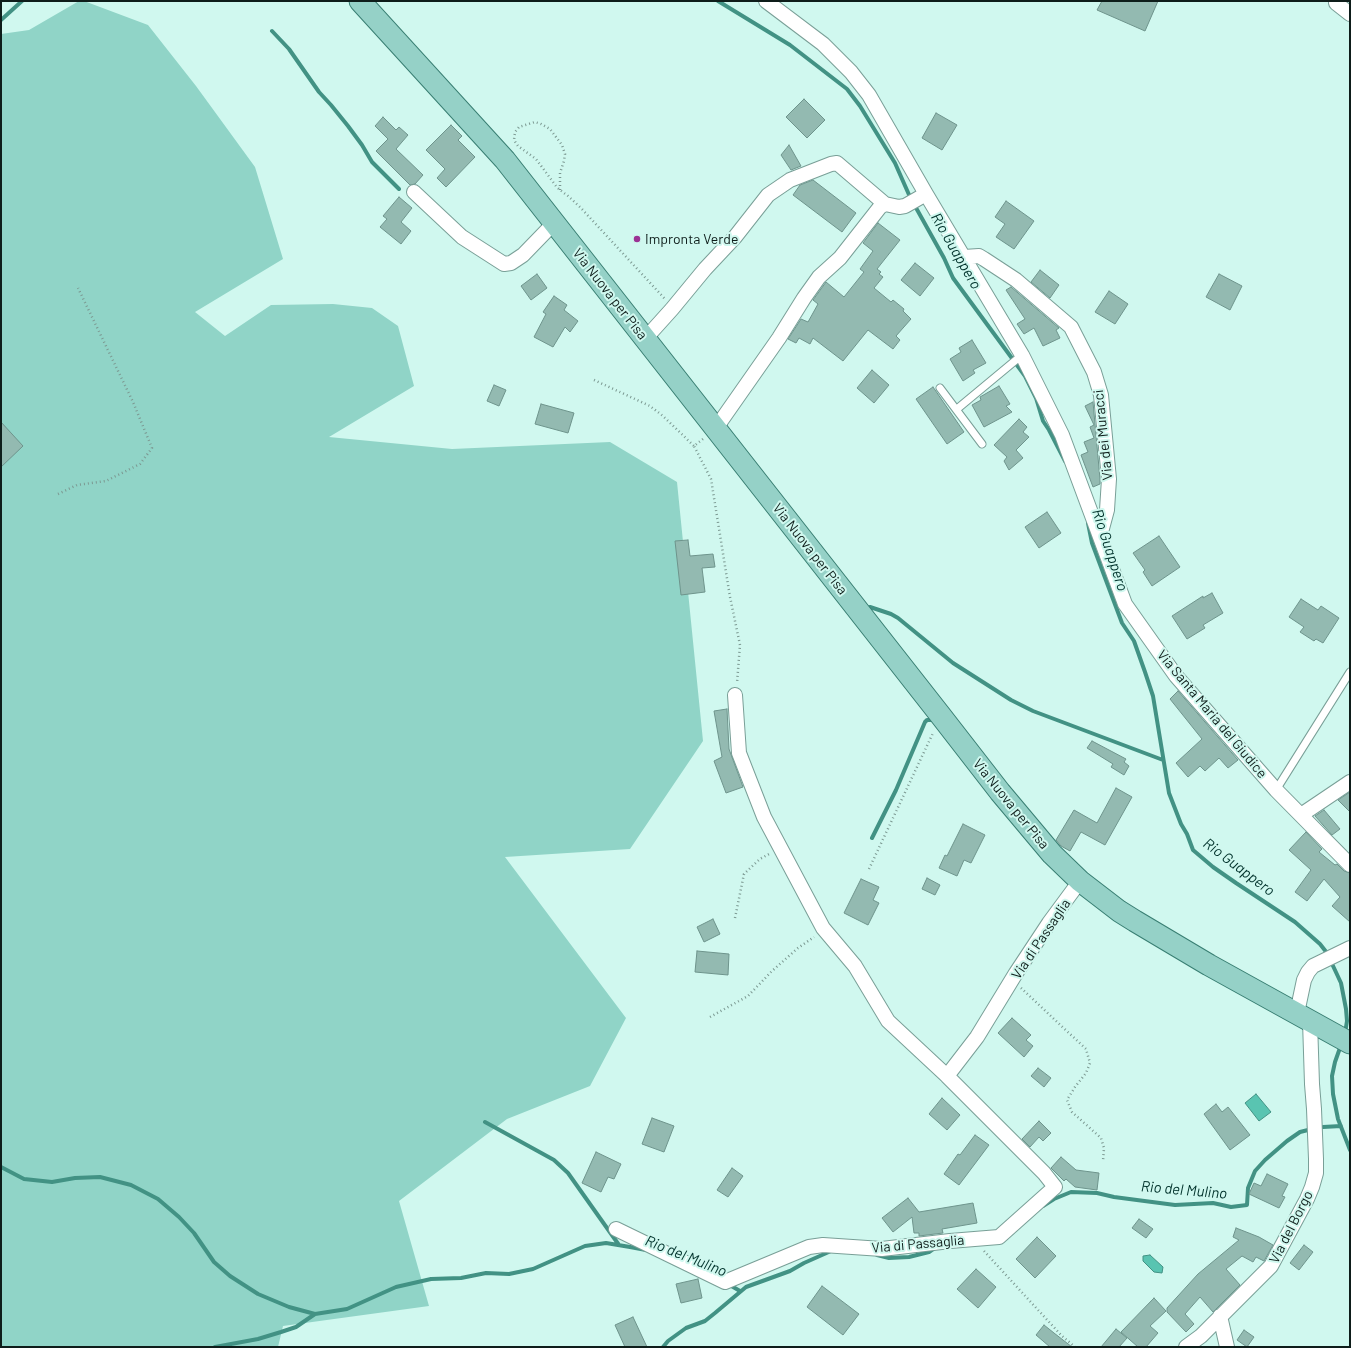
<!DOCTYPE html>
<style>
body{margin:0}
#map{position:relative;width:1351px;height:1348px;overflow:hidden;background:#d0f8ef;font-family:Barlow,sans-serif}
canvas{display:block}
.frame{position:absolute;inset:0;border:2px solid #0e1d1a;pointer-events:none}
</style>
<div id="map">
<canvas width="1351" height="1348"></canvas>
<div class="frame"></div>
</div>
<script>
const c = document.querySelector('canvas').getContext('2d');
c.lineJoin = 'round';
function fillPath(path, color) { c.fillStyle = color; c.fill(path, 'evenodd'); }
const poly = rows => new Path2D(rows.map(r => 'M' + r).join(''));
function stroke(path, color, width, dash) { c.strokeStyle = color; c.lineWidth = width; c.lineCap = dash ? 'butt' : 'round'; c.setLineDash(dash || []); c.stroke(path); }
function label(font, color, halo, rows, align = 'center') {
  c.font = font + ' Barlow,sans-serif'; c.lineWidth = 4; c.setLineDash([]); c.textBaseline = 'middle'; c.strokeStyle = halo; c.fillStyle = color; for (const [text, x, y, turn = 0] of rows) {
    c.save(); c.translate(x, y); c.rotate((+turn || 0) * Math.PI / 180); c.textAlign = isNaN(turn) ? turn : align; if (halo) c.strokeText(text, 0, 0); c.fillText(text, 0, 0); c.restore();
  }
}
const green = poly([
 [79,1,84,1,148,25,196,86,255,167,283,259,195,312,225,336,271,305,333,304,372,308,398,326,414,386,329,437,452,449,610,442,677,482,703,741,630,849,505,857,626,1018,590,1086,507,1119,399,1201,429,1306,283,1326,278,1347,1,1347,1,34,29,30]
]);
const water = poly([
 [1256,1094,1271,1112,1259,1121,1245,1103,1256,1094],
 [1150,1255,1163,1267,1162,1273,1154,1272,1143,1261,1143,1256,1150,1255]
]);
const stream = poly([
 [718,1,790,45,847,89,860,106,895,163,910,197,944,258,953,278,1025,376,1036,398,1043,421,1049,430,1065,461],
 [1,20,22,1],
 [272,31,289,49,319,92,331,105,348,126,362,145,372,162,399,189],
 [1088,523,1092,543,1122,623,1134,641,1145,672,1153,696,1169,793,1181,824,1187,834,1193,850,1213,867,1236,883,1295,922,1320,944,1327,953,1341,983,1346,1009,1347,1021,1345,1033],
 [870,607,891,614,898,618,953,663,1011,700,1033,711,1163,760],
 [872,838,896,790,925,722,927,720,931,720],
 [1341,1045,1335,1062,1332,1076,1333,1094,1338,1119,1350,1150],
 [485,1122,554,1160,568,1173,619,1245],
 [1323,1127,1341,1126],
 [1,1167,24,1179,52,1182,75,1178,100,1177,131,1185,158,1199,179,1217,194,1233,214,1262,230,1276,258,1294,289,1307,315,1314],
 [1043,1206,1054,1199,1071,1192,1097,1193,1114,1197,1175,1205,1213,1203,1231,1207,1247,1205,1248,1188,1255,1171,1265,1160,1287,1141,1300,1132,1308,1130],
 [877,1255,889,1258,909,1257,929,1252,936,1247],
 [728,1284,740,1291],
 [215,1347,258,1339,281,1332,296,1327,315,1314,347,1309,396,1287,431,1279,461,1278,486,1273,509,1274,533,1269,585,1246,606,1243,630,1247,646,1250],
 [663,1347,668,1341,686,1328,705,1321,715,1313,746,1287,790,1271,804,1263,831,1251]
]);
const building = poly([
 [1102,1,1158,1,1145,31,1097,10,1102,1],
 [804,99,825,120,807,138,786,117,804,99],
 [936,113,957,125,942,150,922,138,936,113],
 [383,117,396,130,399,127,408,135,396,149,423,175,415,184,410,185,376,151,388,139,375,126,383,117],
 [451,125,462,136,458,140,475,157,446,187,437,178,445,169,426,150,451,125],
 [789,145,801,166,791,170,781,155,789,145],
 [813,180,856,213,842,232,793,195,800,185,813,180],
 [399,197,412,208,401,222,411,231,401,244,380,227,387,219,383,216,399,197],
 [1006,201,1034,221,1014,249,996,237,1005,224,995,217,1006,201],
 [878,223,900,240,877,269,881,272,879,274,883,277,874,288,891,302,893,300,904,309,903,311,911,319,896,336,900,340,893,349,868,330,843,361,813,338,810,344,799,338,796,343,788,339,801,319,808,322,818,304,813,300,826,282,844,297,864,272,860,269,873,251,863,243,878,223],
 [915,263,934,278,920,296,901,280,915,263],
 [1040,270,1059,285,1050,298,1031,282,1040,270],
 [537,274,547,288,531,300,521,286,537,274],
 [1219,274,1242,286,1230,310,1206,297,1219,274],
 [1011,287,1059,328,1056,330,1060,338,1043,346,1034,328,1024,334,1017,324,1025,319,1006,290,1011,287],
 [1109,291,1128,304,1115,324,1095,312,1109,291],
 [554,296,567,305,564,310,578,321,570,332,565,327,553,347,534,337,546,314,543,312,554,296],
 [972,340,986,363,973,370,975,373,963,381,950,359,961,352,959,348,972,340],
 [872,370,889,385,874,403,857,388,872,370],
 [494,385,506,390,499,406,487,401,494,385],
 [999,386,1010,404,1006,406,1012,412,984,427,972,405,981,400,980,397,999,386],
 [933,387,964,432,947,444,916,399,933,387],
 [1093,402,1100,479,1100,484,1093,487,1081,455,1088,452,1084,442,1094,438,1090,427,1094,425,1085,406,1093,402],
 [541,404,574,413,568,433,535,424,541,404],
 [1019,419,1027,427,1023,432,1029,437,1016,450,1023,458,1009,470,1004,461,1007,457,994,445,1019,419],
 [1,422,23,446,1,467,1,422],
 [1047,512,1061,533,1039,548,1025,527,1047,512],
 [1159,536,1180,567,1152,586,1143,572,1145,570,1133,553,1159,536],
 [688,540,690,556,713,554,715,567,702,568,705,592,681,595,675,541,688,540],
 [1212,593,1223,613,1203,625,1205,628,1187,639,1172,616,1203,596,1203,598,1212,593],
 [1301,599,1318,610,1321,606,1339,618,1323,643,1316,639,1314,641,1300,632,1304,627,1289,617,1301,599],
 [1178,691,1238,760,1228,768,1219,758,1205,771,1200,766,1188,777,1176,763,1202,739,1170,699,1178,691],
 [727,709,729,749,743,787,726,793,714,761,722,757,714,711,727,709],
 [1092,741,1126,759,1124,762,1129,766,1124,775,1111,767,1113,764,1087,748,1092,741],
 [1116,788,1132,797,1105,845,1081,832,1070,851,1061,846,1056,840,1074,810,1097,823,1116,788],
 [1350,792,1350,812,1338,800,1350,792],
 [1324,810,1340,829,1332,835,1315,816,1324,810],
 [963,824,985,835,971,863,964,860,957,876,939,868,945,855,947,856,963,824],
 [1306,832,1322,849,1319,852,1335,865,1337,864,1344,871,1350,873,1350,922,1332,906,1340,897,1324,879,1307,901,1295,892,1311,870,1289,850,1306,832],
 [927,878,940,885,935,895,922,889,927,878],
 [861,879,879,887,873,900,879,903,868,925,844,913,861,879],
 [713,919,720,934,704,942,697,927,713,919],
 [697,951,729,954,728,975,695,972,697,951],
 [1012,1018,1031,1035,1026,1040,1033,1046,1024,1057,998,1033,1012,1018],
 [1038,1068,1051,1078,1044,1087,1031,1076,1038,1068],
 [942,1098,960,1115,947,1130,929,1114,942,1098],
 [1216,1104,1222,1112,1228,1107,1250,1135,1230,1150,1204,1114,1216,1104],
 [652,1118,674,1126,664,1152,642,1144,652,1118],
 [1039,1121,1051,1133,1043,1141,1039,1137,1030,1147,1022,1139,1039,1121],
 [975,1135,989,1145,959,1185,944,1174,958,1154,960,1155,975,1135],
 [596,1152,621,1164,614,1179,608,1177,601,1192,582,1183,596,1152],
 [1061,1157,1076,1170,1099,1173,1097,1190,1075,1187,1066,1179,1064,1181,1051,1168,1061,1157],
 [732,1168,743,1176,728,1197,717,1190,732,1168],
 [1267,1174,1288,1184,1282,1196,1285,1197,1279,1208,1249,1194,1254,1183,1261,1186,1267,1174],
 [908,1198,919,1212,973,1203,977,1223,942,1229,943,1233,919,1236,919,1233,914,1233,912,1217,893,1232,882,1218,908,1198],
 [1139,1219,1153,1229,1146,1238,1132,1228,1139,1219],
 [1236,1228,1259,1237,1273,1245,1264,1261,1256,1257,1253,1262,1242,1256,1226,1269,1240,1285,1213,1312,1200,1297,1185,1314,1194,1324,1186,1332,1167,1312,1167,1308,1198,1274,1239,1240,1233,1237,1236,1228],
 [1037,1237,1056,1256,1035,1278,1016,1259,1037,1237],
 [1304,1245,1313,1252,1299,1270,1290,1263,1304,1245],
 [976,1269,996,1287,978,1308,957,1289,976,1269],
 [698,1279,702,1298,681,1303,676,1284,698,1279],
 [822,1286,859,1314,843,1335,807,1307,822,1286],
 [1154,1298,1166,1311,1150,1326,1158,1333,1146,1347,1138,1347,1121,1332,1154,1298],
 [633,1317,647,1347,625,1347,615,1325,633,1317],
 [1044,1325,1054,1333,1072,1347,1050,1347,1036,1335,1044,1325],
 [1116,1329,1127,1338,1119,1347,1101,1347,1116,1329],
 [1244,1330,1254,1337,1247,1347,1237,1340,1244,1330]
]);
const path = poly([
 [560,190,560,173,564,161,565,154,562,145,550,129,541,124,535,122,519,127,515,132,514,140,518,146,536,159,556,186,560,190,568,196,580,207,665,299],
 [594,380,650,406,663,416,694,446],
 [703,439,694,446,711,479,730,597,740,645,737,683],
 [58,494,77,485,106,481,140,464,152,448,133,402,78,288],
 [869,869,933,733],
 [735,918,744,874,760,859,769,854],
 [1021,988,1086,1049,1090,1063,1086,1073,1075,1087,1067,1100,1072,1112,1101,1138,1104,1148,1103,1161],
 [710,1017,748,996,772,971,798,948,814,937],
 [984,1251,1061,1335,1075,1347]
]);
const lane = poly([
 [940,388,982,444],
 [957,409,1022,355],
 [1276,790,1350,672]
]);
const street = poly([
 [766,1,823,44,851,72,869,95,926,194,1022,355,1062,435,1125,604,1176,676,1247,757,1276,790,1350,865],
 [1336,3,1350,14],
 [414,192,462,237,504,264,511,263,523,255,555,222],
 [964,257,979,256,984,259,1016,280,1071,327,1094,372,1101,395,1109,479,1107,510,1100,536],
 [645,339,672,309,705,269,735,237,768,195,790,180,831,164,837,163,885,204],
 [716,428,779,338,804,298,819,277,840,258,880,207,885,204,899,207,905,206,926,194],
 [1301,815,1350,782],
 [1297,1013,1304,980,1308,972,1313,966,1350,948],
 [947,1076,977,1037,1016,973,1049,923,1080,881],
 [616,1229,725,1282,809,1247,823,1245,882,1249,950,1241,999,1237,1055,1187,1044,1173,947,1076,888,1021,855,966,823,928,764,817,739,753,735,695],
 [1220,1316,1227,1347],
 [1186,1347,1201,1336,1271,1266,1307,1199,1312,1187,1316,1173,1316,1159,1314,1109,1312,1084,1310,1021]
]);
const primary = poly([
 [360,1,505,160,941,716,1000,792,1052,854,1080,881,1119,911,1135,921,1209,965,1350,1043]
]);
const markers = [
 [637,239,4,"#9b3294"]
];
const poiNames = [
 ["Impronta Verde",645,239]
];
const streetNames = [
 ["Via Nuova per Pisa",610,294,52],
 ["Via dei Muracci",1103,435,-96],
 ["Via Nuova per Pisa",810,549,52],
 ["Via Santa Maria del Giudice",1212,714,50],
 ["Via Nuova per Pisa",1011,804,51],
 ["Via di Passaglia",1041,939,-56],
 ["Via del Borgo",1291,1227,-63],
 ["Via di Passaglia",918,1244,-5]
];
const waterNames = [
 ["Rio Guappero",956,251,60],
 ["Rio Guappero",1110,550,72],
 ["Rio Guappero",1239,867,37],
 ["Rio del Mulino",1184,1190,5],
 ["Rio del Mulino",686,1256,22]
];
fillPath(green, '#90d4c7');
fillPath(water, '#59c4b1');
stroke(water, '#429284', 1);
stroke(stream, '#429284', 4);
fillPath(building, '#93bab1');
stroke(building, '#6e948c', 1);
stroke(lane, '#799f97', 9);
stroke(street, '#799f97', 16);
stroke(primary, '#387e72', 23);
stroke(path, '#7c9992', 2.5, [1, 3]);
stroke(lane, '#fff', 7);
stroke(street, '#fff', 14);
stroke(primary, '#95d1c7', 21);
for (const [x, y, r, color] of markers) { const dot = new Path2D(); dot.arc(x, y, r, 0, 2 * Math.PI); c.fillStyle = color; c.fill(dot); stroke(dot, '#d0f8ef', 1.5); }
label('14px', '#0e1d1a', '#d0f8ef', poiNames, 'left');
label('14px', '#0e1d1a', '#d0f8ef', streetNames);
label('italic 15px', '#00322b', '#d0f8ef', waterNames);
</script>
